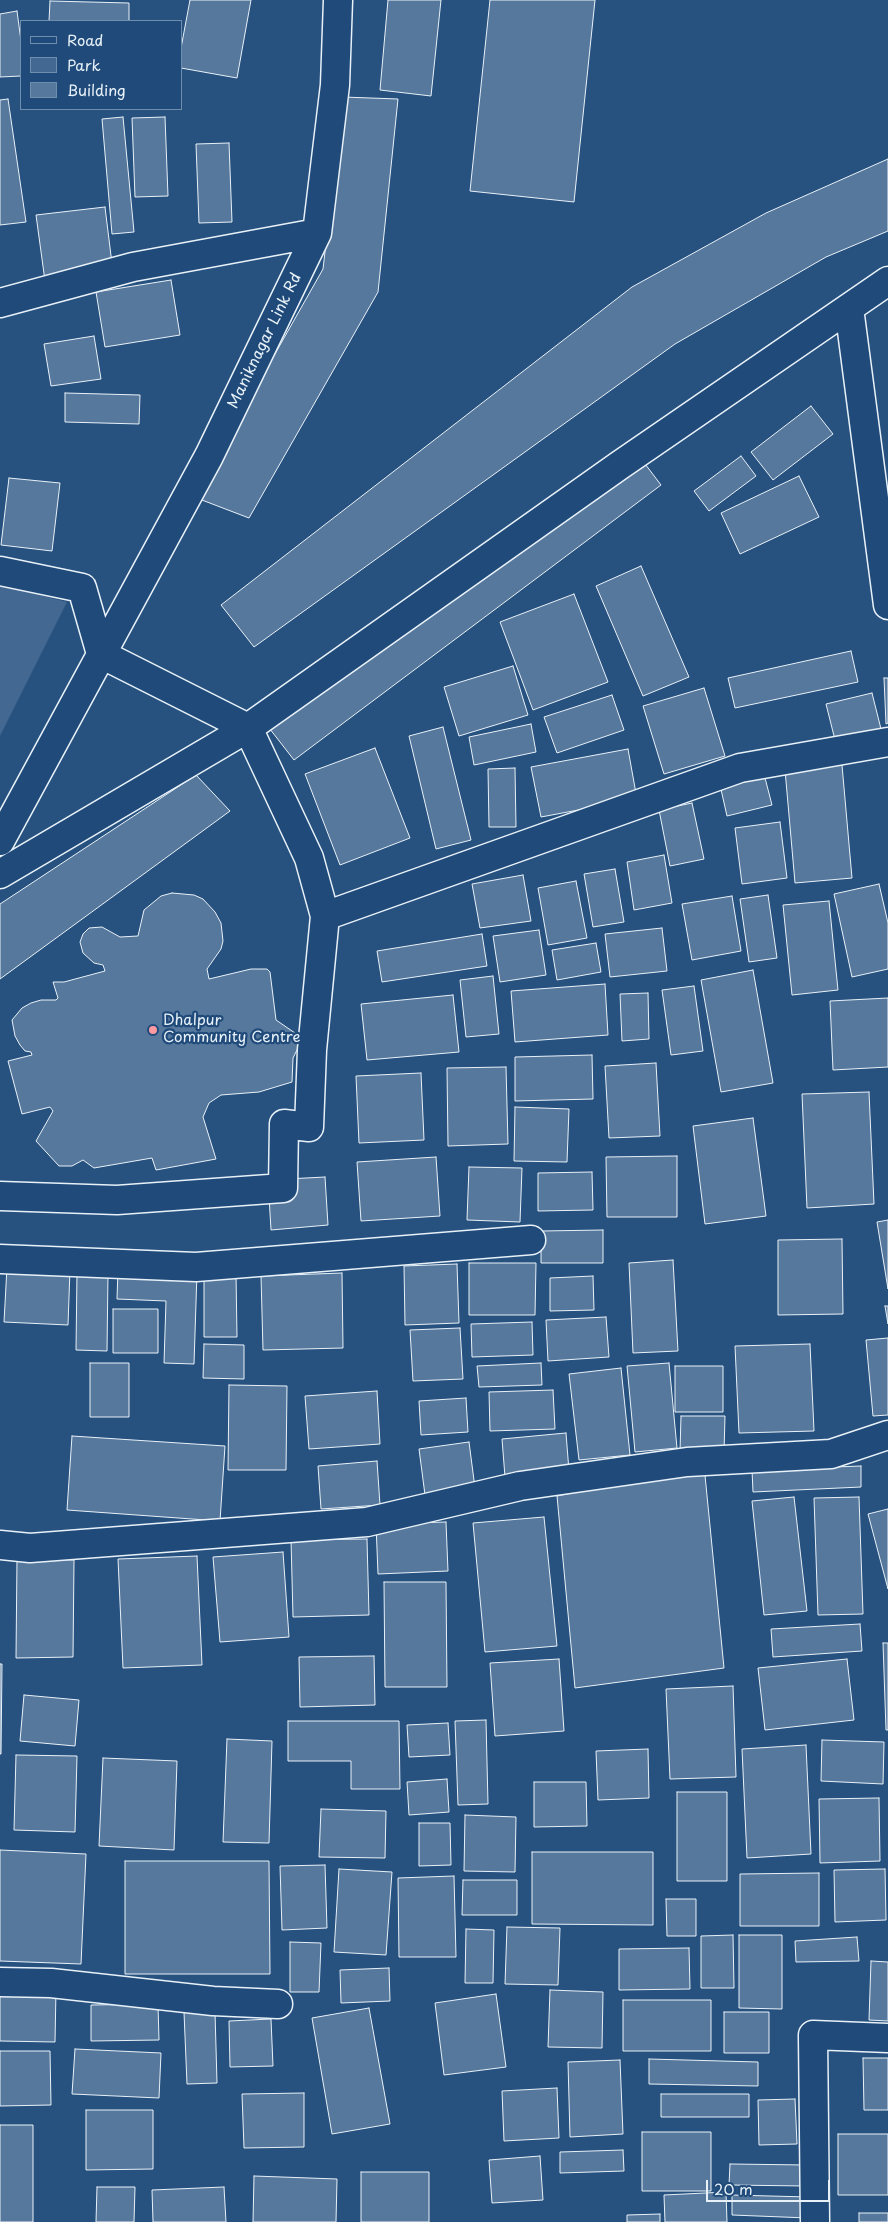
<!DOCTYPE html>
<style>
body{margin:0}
#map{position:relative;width:888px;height:2222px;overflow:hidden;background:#27517f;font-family:"Playpen Sans",sans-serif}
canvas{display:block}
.legend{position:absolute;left:20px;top:20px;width:162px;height:90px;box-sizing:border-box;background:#1f4a7a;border:1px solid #6f8dac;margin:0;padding:6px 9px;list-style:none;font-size:15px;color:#e8f1f8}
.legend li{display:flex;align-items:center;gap:10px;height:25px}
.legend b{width:25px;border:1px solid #6f8dac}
.scale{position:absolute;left:706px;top:2180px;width:124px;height:22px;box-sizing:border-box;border:2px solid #e8f1f8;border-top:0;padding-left:6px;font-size:15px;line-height:18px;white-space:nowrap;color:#e8f1f8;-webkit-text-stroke:4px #1f4a7a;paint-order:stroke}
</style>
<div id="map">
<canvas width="888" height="2222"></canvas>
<ul class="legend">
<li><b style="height:6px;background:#1f4a7a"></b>Road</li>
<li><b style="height:14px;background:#436891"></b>Park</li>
<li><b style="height:14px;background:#57789d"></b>Building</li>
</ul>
<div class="scale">20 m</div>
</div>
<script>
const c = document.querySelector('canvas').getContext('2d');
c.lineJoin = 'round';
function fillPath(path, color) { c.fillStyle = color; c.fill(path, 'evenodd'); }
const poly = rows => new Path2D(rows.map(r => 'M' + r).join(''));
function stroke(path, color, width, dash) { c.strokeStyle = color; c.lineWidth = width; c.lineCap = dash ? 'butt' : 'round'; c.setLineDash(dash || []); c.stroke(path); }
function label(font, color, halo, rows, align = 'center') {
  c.font = font + ' "Playpen Sans",sans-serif'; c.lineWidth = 4.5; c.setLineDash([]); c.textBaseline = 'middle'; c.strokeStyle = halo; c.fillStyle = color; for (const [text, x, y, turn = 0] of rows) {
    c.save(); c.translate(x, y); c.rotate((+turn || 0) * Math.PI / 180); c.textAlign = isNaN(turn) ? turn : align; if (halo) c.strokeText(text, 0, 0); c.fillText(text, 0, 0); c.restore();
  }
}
const green = poly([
 [0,585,67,602,0,736]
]);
const building = poly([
 [190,0,251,0,237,78,181,68,181,48,190,0],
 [388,0,441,0,431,96,380,90,388,0],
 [490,0,595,0,574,202,470,191,490,0],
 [50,1,129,3,129,21,49,21,50,1],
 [17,11,21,41,21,76,0,77,0,14,17,11],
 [343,97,398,99,378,292,249,518,194,497,323,269,343,97],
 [8,99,26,222,0,225,0,100,8,99],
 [123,117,134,232,112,234,102,119,123,117],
 [165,117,168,196,135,197,132,118,165,117],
 [229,143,232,222,199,223,196,144,229,143],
 [888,159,888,231,826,257,675,344,254,647,221,605,632,287,766,213,888,159],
 [105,207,113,272,45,281,36,215,105,207],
 [171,280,180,335,105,347,96,292,171,280],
 [94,336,101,379,51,386,44,344,94,336],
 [65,393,140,395,139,424,65,422,65,393],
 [811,406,833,434,773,480,751,452,811,406],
 [633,448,661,485,294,760,266,724,633,448],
 [741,456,756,476,709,511,694,491,741,456],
 [799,476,819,517,740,554,721,513,799,476],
 [9,478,60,483,52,551,1,545,9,478],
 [641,566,689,677,643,696,596,586,641,566],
 [574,594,608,682,533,710,500,622,574,594],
 [851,651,858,682,735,708,728,678,851,651],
 [513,666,528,715,459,736,444,687,513,666],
 [884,678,888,678,888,723,886,724,884,678],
 [704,688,725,756,664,774,643,706,704,688],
 [872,693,882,733,836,744,826,704,872,693],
 [612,695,624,730,557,753,544,717,612,695],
 [531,724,536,752,474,765,469,737,531,724],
 [443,727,471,840,436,849,409,736,443,727],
 [375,748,410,838,340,865,305,774,375,748],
 [628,749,637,799,541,817,531,767,628,749],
 [842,765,852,878,795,883,785,770,842,765],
 [515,768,516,827,489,827,488,769,515,768],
 [764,774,772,805,727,816,720,785,764,774],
 [196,775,230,811,0,979,0,904,196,775],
 [692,803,704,859,670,866,659,810,692,803],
 [780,822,787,878,742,884,735,828,780,822],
 [664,855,672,903,634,910,627,862,664,855],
 [615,869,624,922,593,927,584,874,615,869],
 [523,875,531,921,480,928,472,884,523,875],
 [576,881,587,938,548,945,538,888,576,881],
 [879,884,888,923,888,969,852,977,834,894,879,884],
 [172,893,194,895,203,899,215,912,221,923,223,941,221,949,207,969,209,979,251,969,267,969,270,972,276,1020,295,1033,299,1039,298,1048,293,1058,292,1082,259,1092,221,1095,209,1103,203,1117,216,1159,156,1170,152,1158,94,1168,83,1160,72,1166,59,1166,36,1141,53,1111,50,1107,22,1114,8,1061,32,1055,31,1052,25,1051,20,1045,15,1036,12,1020,22,1008,31,1003,41,1000,56,1000,58,998,53,982,64,982,105,971,103,965,94,963,83,953,80,942,83,934,89,928,102,927,120,937,138,936,144,910,161,896,172,893],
 [768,895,777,958,749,962,740,899,768,895],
 [732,896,741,951,692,960,682,904,732,896],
 [829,901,838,990,792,995,783,905,829,901],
 [662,928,667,971,610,977,605,934,662,928],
 [539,930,546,975,500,982,493,936,539,930],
 [482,934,487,966,382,982,377,951,482,934],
 [596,943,601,972,557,980,552,950,596,943],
 [753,970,773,1083,721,1092,701,980,753,970],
 [493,976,499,1034,466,1037,460,980,493,976],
 [605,984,608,1035,515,1042,511,991,605,984],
 [694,986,703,1051,671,1055,662,990,694,986],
 [648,993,649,1039,622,1041,620,994,648,993],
 [453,995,459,1052,367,1060,361,1004,453,995],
 [888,998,888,1067,833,1070,830,1001,888,998],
 [592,1055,593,1099,515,1101,515,1057,592,1055],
 [656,1063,660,1136,609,1138,605,1066,656,1063],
 [506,1067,508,1144,448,1146,447,1068,506,1067],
 [421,1073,424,1140,359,1143,356,1076,421,1073],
 [869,1092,874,1204,807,1208,802,1094,869,1092],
 [515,1107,569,1109,567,1162,514,1161,515,1107],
 [753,1118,766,1216,705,1224,693,1126,753,1118],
 [677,1156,677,1217,607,1217,606,1157,677,1156],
 [436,1157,440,1216,361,1221,357,1162,436,1157],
 [469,1167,522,1168,520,1222,467,1220,469,1167],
 [592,1172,593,1210,538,1211,538,1173,592,1172],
 [325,1177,328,1225,271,1230,268,1180,325,1177],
 [888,1220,888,1289,877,1222,888,1220],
 [603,1230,603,1263,541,1263,541,1231,603,1230],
 [842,1239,843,1314,778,1315,778,1240,842,1239],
 [673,1260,678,1351,633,1353,629,1263,673,1260],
 [469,1263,536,1263,535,1315,469,1315,469,1263],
 [457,1264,459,1323,405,1325,404,1266,457,1264],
 [7,1267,70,1269,68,1325,4,1322,7,1267],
 [118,1270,197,1272,194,1364,164,1363,166,1301,117,1299,118,1270],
 [77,1273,108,1274,107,1351,76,1350,77,1273],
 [236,1273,237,1337,204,1337,204,1274,236,1273],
 [342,1273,343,1348,263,1350,261,1276,342,1273],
 [593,1276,594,1310,550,1311,550,1278,593,1276],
 [885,1306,888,1306,888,1324,885,1306],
 [113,1309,158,1309,158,1353,113,1353,113,1309],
 [606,1317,609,1357,548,1361,546,1320,606,1317],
 [532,1322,533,1355,472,1357,471,1324,532,1322],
 [460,1328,463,1379,413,1381,410,1330,460,1328],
 [888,1338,888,1415,873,1416,866,1340,888,1338],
 [204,1344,244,1345,244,1379,203,1378,204,1344],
 [810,1344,814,1431,739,1433,735,1346,810,1344],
 [90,1363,129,1363,129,1417,90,1417,90,1363],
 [541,1363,542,1385,479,1387,477,1366,541,1363],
 [669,1363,677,1448,635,1452,627,1366,669,1363],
 [675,1366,723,1366,723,1412,675,1412,675,1366],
 [621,1368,630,1455,579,1460,569,1374,621,1368],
 [229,1385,287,1386,286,1470,228,1470,229,1385],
 [553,1390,555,1429,490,1431,489,1392,553,1390],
 [377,1391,380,1444,309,1449,305,1396,377,1391],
 [466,1398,468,1432,421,1435,419,1401,466,1398],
 [681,1416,725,1416,724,1453,680,1452,681,1416],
 [566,1433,569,1471,505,1477,502,1439,566,1433],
 [72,1436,225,1446,220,1521,67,1510,72,1436],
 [469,1442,475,1488,425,1495,419,1449,469,1442],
 [377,1461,380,1505,321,1509,318,1466,377,1461],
 [704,1465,724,1668,575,1688,557,1496,704,1465],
 [861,1466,861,1487,753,1492,752,1470,861,1466],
 [794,1497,807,1611,764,1615,752,1501,794,1497],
 [859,1497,863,1614,818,1615,814,1498,859,1497],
 [888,1509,888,1589,868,1514,888,1509],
 [544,1517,557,1646,485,1652,473,1523,544,1517],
 [446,1522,448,1571,378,1574,376,1524,446,1522],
 [367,1539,369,1615,293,1617,291,1540,367,1539],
 [283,1552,289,1637,220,1642,213,1557,283,1552],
 [197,1556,202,1665,123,1668,118,1559,197,1556],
 [17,1558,74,1560,73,1657,16,1658,17,1558],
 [384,1582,446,1582,447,1687,385,1687,384,1582],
 [860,1624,862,1651,773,1657,771,1629,860,1624],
 [883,1643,888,1643,888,1730,886,1730,883,1643],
 [374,1656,375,1705,300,1707,299,1657,374,1656],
 [559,1659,564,1731,495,1736,490,1663,559,1659],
 [847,1659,854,1720,765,1730,758,1668,847,1659],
 [0,1664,2,1664,1,1754,0,1754,0,1664],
 [733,1686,736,1777,670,1779,666,1689,733,1686],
 [24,1695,79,1700,75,1746,20,1741,24,1695],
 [486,1720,488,1804,458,1805,455,1721,486,1720],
 [288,1721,399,1721,400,1789,351,1789,351,1761,288,1761,288,1721],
 [448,1723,450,1755,409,1757,407,1725,448,1723],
 [227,1739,272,1741,269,1843,223,1842,227,1739],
 [822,1740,884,1742,883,1784,821,1781,822,1740],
 [806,1745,811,1854,747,1858,742,1749,806,1745],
 [648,1749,649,1798,598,1800,596,1751,648,1749],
 [16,1755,77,1756,75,1832,14,1830,16,1755],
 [103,1758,177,1761,174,1850,99,1846,103,1758],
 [447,1779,449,1812,409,1815,407,1782,447,1779],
 [534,1782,586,1782,587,1826,534,1827,534,1782],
 [677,1792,727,1792,727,1881,677,1881,677,1792],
 [879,1798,880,1861,820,1863,819,1799,879,1798],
 [321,1809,386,1811,385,1858,319,1857,321,1809],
 [465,1815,516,1817,515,1872,464,1871,465,1815],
 [419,1823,450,1823,451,1865,419,1866,419,1823],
 [0,1850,86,1854,81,1964,0,1961,0,1850],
 [532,1852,653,1852,653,1925,532,1924,532,1852],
 [125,1861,269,1861,270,1974,125,1974,125,1861],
 [325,1865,327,1928,282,1930,280,1866,325,1865],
 [339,1869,392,1872,386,1955,334,1952,339,1869],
 [885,1869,886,1920,835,1922,834,1870,885,1869],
 [819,1873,819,1926,740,1926,740,1874,819,1873],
 [454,1876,456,1957,399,1957,398,1878,454,1876],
 [463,1880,517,1880,517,1915,462,1915,463,1880],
 [666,1899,696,1899,696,1936,667,1936,666,1899],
 [507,1927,560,1928,558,1985,505,1984,507,1927],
 [466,1929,494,1930,493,1983,465,1983,466,1929],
 [733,1935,734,1988,701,1988,701,1936,733,1935],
 [739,1935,782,1935,782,2009,739,2008,739,1935],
 [857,1937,859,1961,796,1962,795,1941,857,1937],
 [290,1942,321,1943,319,1992,290,1992,290,1942],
 [689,1948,690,1989,619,1990,619,1949,689,1948],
 [871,1961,888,1962,888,2021,869,2020,871,1961],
 [389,1968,390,2001,341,2003,340,1970,389,1968],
 [0,1989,56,1990,55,2042,0,2041,0,1989],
 [550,1990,603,1992,602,2048,548,2047,550,1990],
 [496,1994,506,2067,444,2075,435,2003,496,1994],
 [623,2000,711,2000,711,2051,623,2051,623,2000],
 [158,2004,159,2040,91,2041,91,2005,158,2004],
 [369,2008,390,2124,332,2134,312,2018,369,2008],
 [184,2012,215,2012,217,2083,187,2084,184,2012],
 [724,2012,769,2012,769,2053,724,2053,724,2012],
 [271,2019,273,2066,230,2067,229,2021,271,2019],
 [75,2049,161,2053,159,2098,72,2094,75,2049],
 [0,2051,50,2051,51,2105,0,2106,0,2051],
 [863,2058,888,2058,888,2110,864,2110,863,2058],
 [649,2059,758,2062,758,2086,649,2084,649,2059],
 [620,2060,623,2134,570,2137,568,2062,620,2060],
 [557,2088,559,2138,504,2141,502,2091,557,2088],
 [304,2093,304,2147,244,2148,242,2094,304,2093],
 [661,2094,749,2094,749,2117,661,2117,661,2094],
 [795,2099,797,2144,759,2145,758,2100,795,2099],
 [86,2110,153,2110,153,2169,86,2170,86,2110],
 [0,2125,33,2125,33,2222,0,2222,0,2125],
 [642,2132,711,2132,711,2191,642,2191,642,2132],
 [838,2134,888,2134,888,2195,838,2195,838,2134],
 [623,2150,624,2171,560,2173,560,2152,623,2150],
 [540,2156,543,2200,492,2203,489,2160,540,2156],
 [730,2164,806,2165,806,2186,729,2185,730,2164],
 [361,2172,429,2172,429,2222,361,2222,361,2172],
 [254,2176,337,2179,336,2222,253,2222,254,2176],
 [97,2187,135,2187,134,2222,96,2222,97,2187],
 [224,2187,226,2222,153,2222,152,2190,224,2187],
 [726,2192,727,2222,665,2222,664,2195,726,2192],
 [732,2195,809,2197,808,2218,732,2215,732,2195],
 [859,2213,888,2213,888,2222,859,2222,859,2213],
 [660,2214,660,2222,627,2222,627,2215,660,2214]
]);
const minor = poly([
 [0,303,133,267,317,233],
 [849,308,888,605],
 [0,571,82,588,101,654,248,728,309,858,325,916,312,1050,309,1127,284,1124,283,1188,117,1200,0,1196],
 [0,841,209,456,317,233,335,85,338,0],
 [0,874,248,728,620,465,888,281],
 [325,916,740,768,888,742],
 [0,1259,196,1267,531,1240],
 [0,1545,30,1548,367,1522,520,1486,687,1462,831,1454,888,1435],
 [0,1982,51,1983,213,2001,278,2004],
 [815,2222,813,2035,888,2038]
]);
const markers = [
 [153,1030,5,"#ff9aa2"]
];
const streetNames = [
 ["Maniknagar Link Rd",265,341,-64]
];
const poiNames = [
 ["Dhalpur",163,1021],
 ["Community Centre",163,1038]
];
fillPath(green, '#436891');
fillPath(building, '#57789d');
stroke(building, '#e8f1f8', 1);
stroke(minor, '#e8f1f8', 31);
stroke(minor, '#1f4a7a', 28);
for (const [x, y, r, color] of markers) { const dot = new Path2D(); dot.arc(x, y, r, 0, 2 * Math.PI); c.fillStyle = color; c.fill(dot); stroke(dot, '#1f4a7a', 2); }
label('15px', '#e8f1f8', '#1f4a7a', streetNames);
label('15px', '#e8f1f8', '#1f4a7a', poiNames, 'left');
</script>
